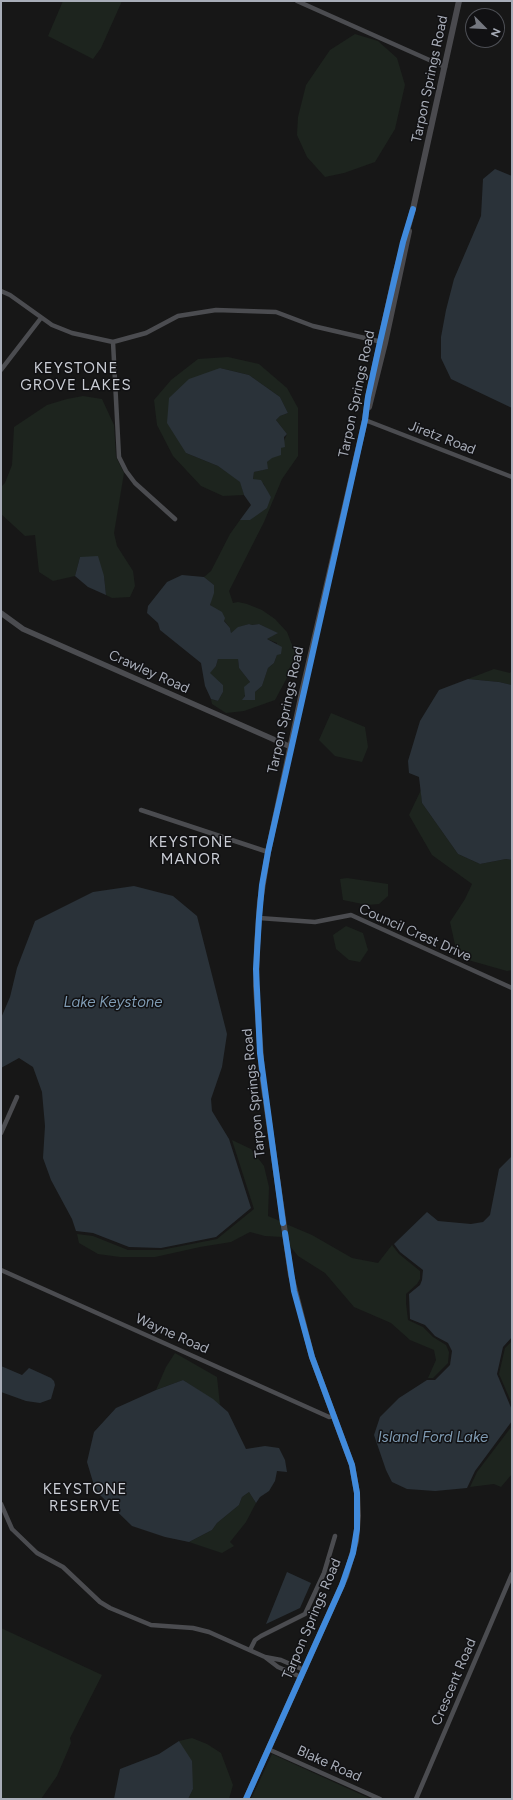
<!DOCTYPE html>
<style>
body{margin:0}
#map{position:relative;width:513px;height:1800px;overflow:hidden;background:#171717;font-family:Figtree,sans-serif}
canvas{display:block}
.frame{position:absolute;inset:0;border:2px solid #a8adb8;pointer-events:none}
.north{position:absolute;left:465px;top:8px;width:40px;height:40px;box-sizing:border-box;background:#111113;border:1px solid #4d4f55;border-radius:50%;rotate:114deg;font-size:11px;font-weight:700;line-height:16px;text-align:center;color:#a8adb8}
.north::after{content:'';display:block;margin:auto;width:14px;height:18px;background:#757880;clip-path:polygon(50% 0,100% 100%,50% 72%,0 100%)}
</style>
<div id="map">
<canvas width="513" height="1800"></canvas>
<div class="frame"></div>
<div class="north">N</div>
</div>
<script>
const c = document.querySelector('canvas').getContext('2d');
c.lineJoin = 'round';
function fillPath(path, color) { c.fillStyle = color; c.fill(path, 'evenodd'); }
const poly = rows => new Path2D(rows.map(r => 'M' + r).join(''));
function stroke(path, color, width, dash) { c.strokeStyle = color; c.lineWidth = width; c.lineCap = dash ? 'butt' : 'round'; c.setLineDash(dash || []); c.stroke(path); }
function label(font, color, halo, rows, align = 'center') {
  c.font = font + ' Figtree,sans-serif'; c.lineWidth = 3; c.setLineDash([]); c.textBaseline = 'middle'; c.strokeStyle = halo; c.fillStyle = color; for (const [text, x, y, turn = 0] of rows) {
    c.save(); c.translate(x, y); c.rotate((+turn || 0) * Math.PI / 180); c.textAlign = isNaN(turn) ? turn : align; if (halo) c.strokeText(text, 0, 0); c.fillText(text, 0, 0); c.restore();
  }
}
const green = poly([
 [63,1,122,1,101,48,93,59,48,36],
 [355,34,378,41,397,58,405,85,395,129,375,162,344,173,325,177,307,157,297,135,298,117,306,85,330,50],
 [228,357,259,364,287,388,298,408,298,456,282,479,264,522,229,591,233,603,238,602,247,604,262,610,275,619,287,632,296,655,289,669,289,674,275,700,244,711,226,713,212,704,211,699,218,701,223,692,223,685,209,673,216,666,218,659,238,659,239,668,250,682,243,700,254,700,255,692,262,686,268,668,274,663,277,655,277,643,267,639,277,633,259,624,252,625,249,624,239,627,231,633,230,628,216,610,210,605,214,585,204,577,211,571,230,534,240,520,250,520,271,497,265,489,264,484,253,479,254,472,267,469,267,462,281,448,287,434,276,420,280,416,288,413,280,397,249,375,220,368,186,453,218,466,241,482,244,495,223,496,201,486,173,456,157,425,154,400,171,380,198,359],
 [83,396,102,399,114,425,116,457,124,473,114,533,117,546,133,571,135,586,130,597,112,598,106,595,104,576,80,557,75,576,53,581,39,572,35,535,25,536,1,514,1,487,5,483,12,465,14,427,47,405,67,399],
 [494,669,510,673,512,670,512,685,499,682,468,679],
 [331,713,365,727,368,747,362,762,335,756,319,740],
 [421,790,422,803,458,854,480,864,506,859,512,860,512,970,507,971,468,960,456,949,450,922,465,899,472,884,432,855,409,815],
 [347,878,388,884,388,896,379,904,367,905,343,900,340,879],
 [346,926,363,933,368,950,360,962,349,960,336,949,333,935],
 [232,1140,251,1149,264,1166,269,1187,268,1216,280,1221,282,1237,265,1236,250,1232,231,1242,200,1247,155,1257,120,1257,98,1254,79,1243,77,1234,93,1236,128,1250,161,1250,217,1239,254,1209],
 [286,1224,312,1235,352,1258,378,1263,392,1245,399,1254,420,1271,420,1279,417,1284,406,1294,406,1303,408,1320,423,1327,433,1337,446,1345,449,1352,448,1363,433,1378,428,1378,436,1360,434,1350,410,1340,391,1323,354,1307,325,1273,298,1256,290,1246],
 [512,1341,512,1404,499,1374,505,1348],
 [175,1353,217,1377,220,1405,183,1380,156,1390,166,1367],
 [512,1426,512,1474,501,1487,494,1484,470,1487,477,1472],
 [249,1492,256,1503,246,1522,230,1542,234,1546,222,1553,189,1542,212,1530,217,1523,239,1505,242,1497],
 [1,1628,102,1675,70,1738,71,1743,57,1776,41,1799,1,1799],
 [192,1738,207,1744,221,1753,233,1785,229,1799,188,1799,193,1789,179,1741],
 [272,1754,371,1799,251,1799]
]);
const water = poly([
 [495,169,512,176,512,408,451,379,441,358,441,337,446,310,454,279,481,216,483,179],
 [220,368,249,375,280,397,288,413,280,416,276,420,287,434,284,437,285,447,281,448,281,455,272,458,267,462,268,469,254,472,253,479,261,480,271,497,267,508,250,520,240,520,251,505,244,495,240,482,218,466,186,453,167,423,169,398,189,379],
 [98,556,104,576,106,595,88,587,75,576,80,557],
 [182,575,204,577,214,585,214,593,210,605,222,612,225,618,224,621,230,628,231,633,238,627,249,624,252,625,259,624,278,633,267,639,282,647,281,654,277,655,274,663,268,668,262,686,255,692,255,700,242,700,245,696,244,687,250,682,239,668,238,659,218,659,216,666,210,673,223,685,223,692,218,701,211,699,205,686,201,663,160,630,158,623,147,613,148,606,167,582],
 [468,679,499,682,512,685,512,860,506,859,480,864,458,854,422,803,419,777,409,773,408,761,420,721,439,690],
 [134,886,173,896,197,916,227,1034,222,1067,211,1099,212,1111,229,1139,251,1208,216,1237,161,1248,129,1247,93,1233,76,1231,72,1219,51,1180,43,1158,45,1126,42,1092,33,1067,19,1058,1,1068,1,1018,10,997,17,968,35,921,93,892],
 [512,1156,512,1337,503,1347,497,1374,512,1410,512,1421,475,1471,467,1488,435,1491,407,1489,392,1482,386,1470,374,1435,380,1417,399,1398,427,1380,435,1380,450,1365,452,1351,448,1343,435,1336,425,1325,410,1319,409,1294,420,1285,422,1280,423,1270,400,1252,394,1244,427,1212,438,1221,471,1224,483,1222,490,1215,499,1169],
 [1,1366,22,1375,29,1368,51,1378,54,1381,55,1385,51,1399,40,1403,26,1401,1,1392],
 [183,1380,213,1399,228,1412,246,1449,265,1446,279,1448,285,1460,287,1472,277,1471,275,1481,269,1491,260,1497,256,1503,249,1492,242,1497,239,1505,217,1523,212,1530,189,1542,165,1537,132,1526,99,1494,93,1482,87,1462,94,1432,116,1408,156,1390],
 [287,1572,311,1583,300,1608,266,1624],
 [179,1741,192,1761,193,1789,188,1799,114,1799,120,1769,159,1754]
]);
const minor = poly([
 [297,1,445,67],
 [1,291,10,295,52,325,72,333,113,342,146,333,178,316,216,310,276,312,313,326,382,342],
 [113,342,119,457,126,471,135,483,175,519],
 [1,370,41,318],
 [365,420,512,477],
 [141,810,268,852],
 [259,918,315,922,351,915,512,988],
 [1,1133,17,1097],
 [1,1270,329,1417,334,1416],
 [1,1504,12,1529,37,1553,63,1567,100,1602,110,1608,151,1625,193,1628,209,1632,265,1657,278,1667,301,1677],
 [250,1650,255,1640,261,1636,305,1614,324,1573,335,1536],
 [265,1657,281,1660,304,1670],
 [268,1749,380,1799],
 [416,1799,512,1574]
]);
const tertiary = poly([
 [1,613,23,629,291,747]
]);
const secondary = poly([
 [369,407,385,343,409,231],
 [246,1799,346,1576,356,1541,358,1516,357,1493,352,1465,312,1357,291,1275,262,1074,256,986,257,946,260,902,268,852,302,692,365,420,368,397,395,275,413,209,459,1]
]);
const cycleway = poly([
 [283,1223,260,1053,256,969,259,918,262,885,268,852,365,420,368,397,380,342,403,242,413,209],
 [246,1799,342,1585,353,1553,357,1529,357,1493,352,1465,312,1357,294,1291,285,1233]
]);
const streetNames = [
 ["Tarpon Springs Road",430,79,-78],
 ["Tarpon Springs Road",357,394,-78],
 ["Jiretz Road",442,438,21],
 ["Crawley Road",149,672,24],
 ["Tarpon Springs Road",286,710,-78],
 ["Council Crest Drive",415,933,24],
 ["Tarpon Springs Road",254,1093,-96],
 ["Wayne Road",172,1334,24],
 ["Tarpon Springs Road",312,1619,-67],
 ["Crescent Road",454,1682,-67],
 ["Blake Road",329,1764,24]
];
const neighbourhoodNames = [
 ["KEYSTONE",76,369],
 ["GROVE LAKES",76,386],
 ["KEYSTONE",191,843],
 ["MANOR",191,860],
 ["KEYSTONE",85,1490],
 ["RESERVE",85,1507]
];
const waterNames = [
 ["Lake Keystone",113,1003],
 ["Island Ford Lake",433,1438]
];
fillPath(green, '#1d241e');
fillPath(water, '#2a3239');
stroke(minor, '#4b4c50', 4.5);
stroke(tertiary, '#4b4c50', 5.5);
stroke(secondary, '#4a4a4e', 6);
stroke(cycleway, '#408adc', 6);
label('14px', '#a8adb8', '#111113', streetNames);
c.letterSpacing = '1px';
label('15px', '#c9ccd4', '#111113', neighbourhoodNames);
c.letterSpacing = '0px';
label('italic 15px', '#7f9bb3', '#111113', waterNames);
</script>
